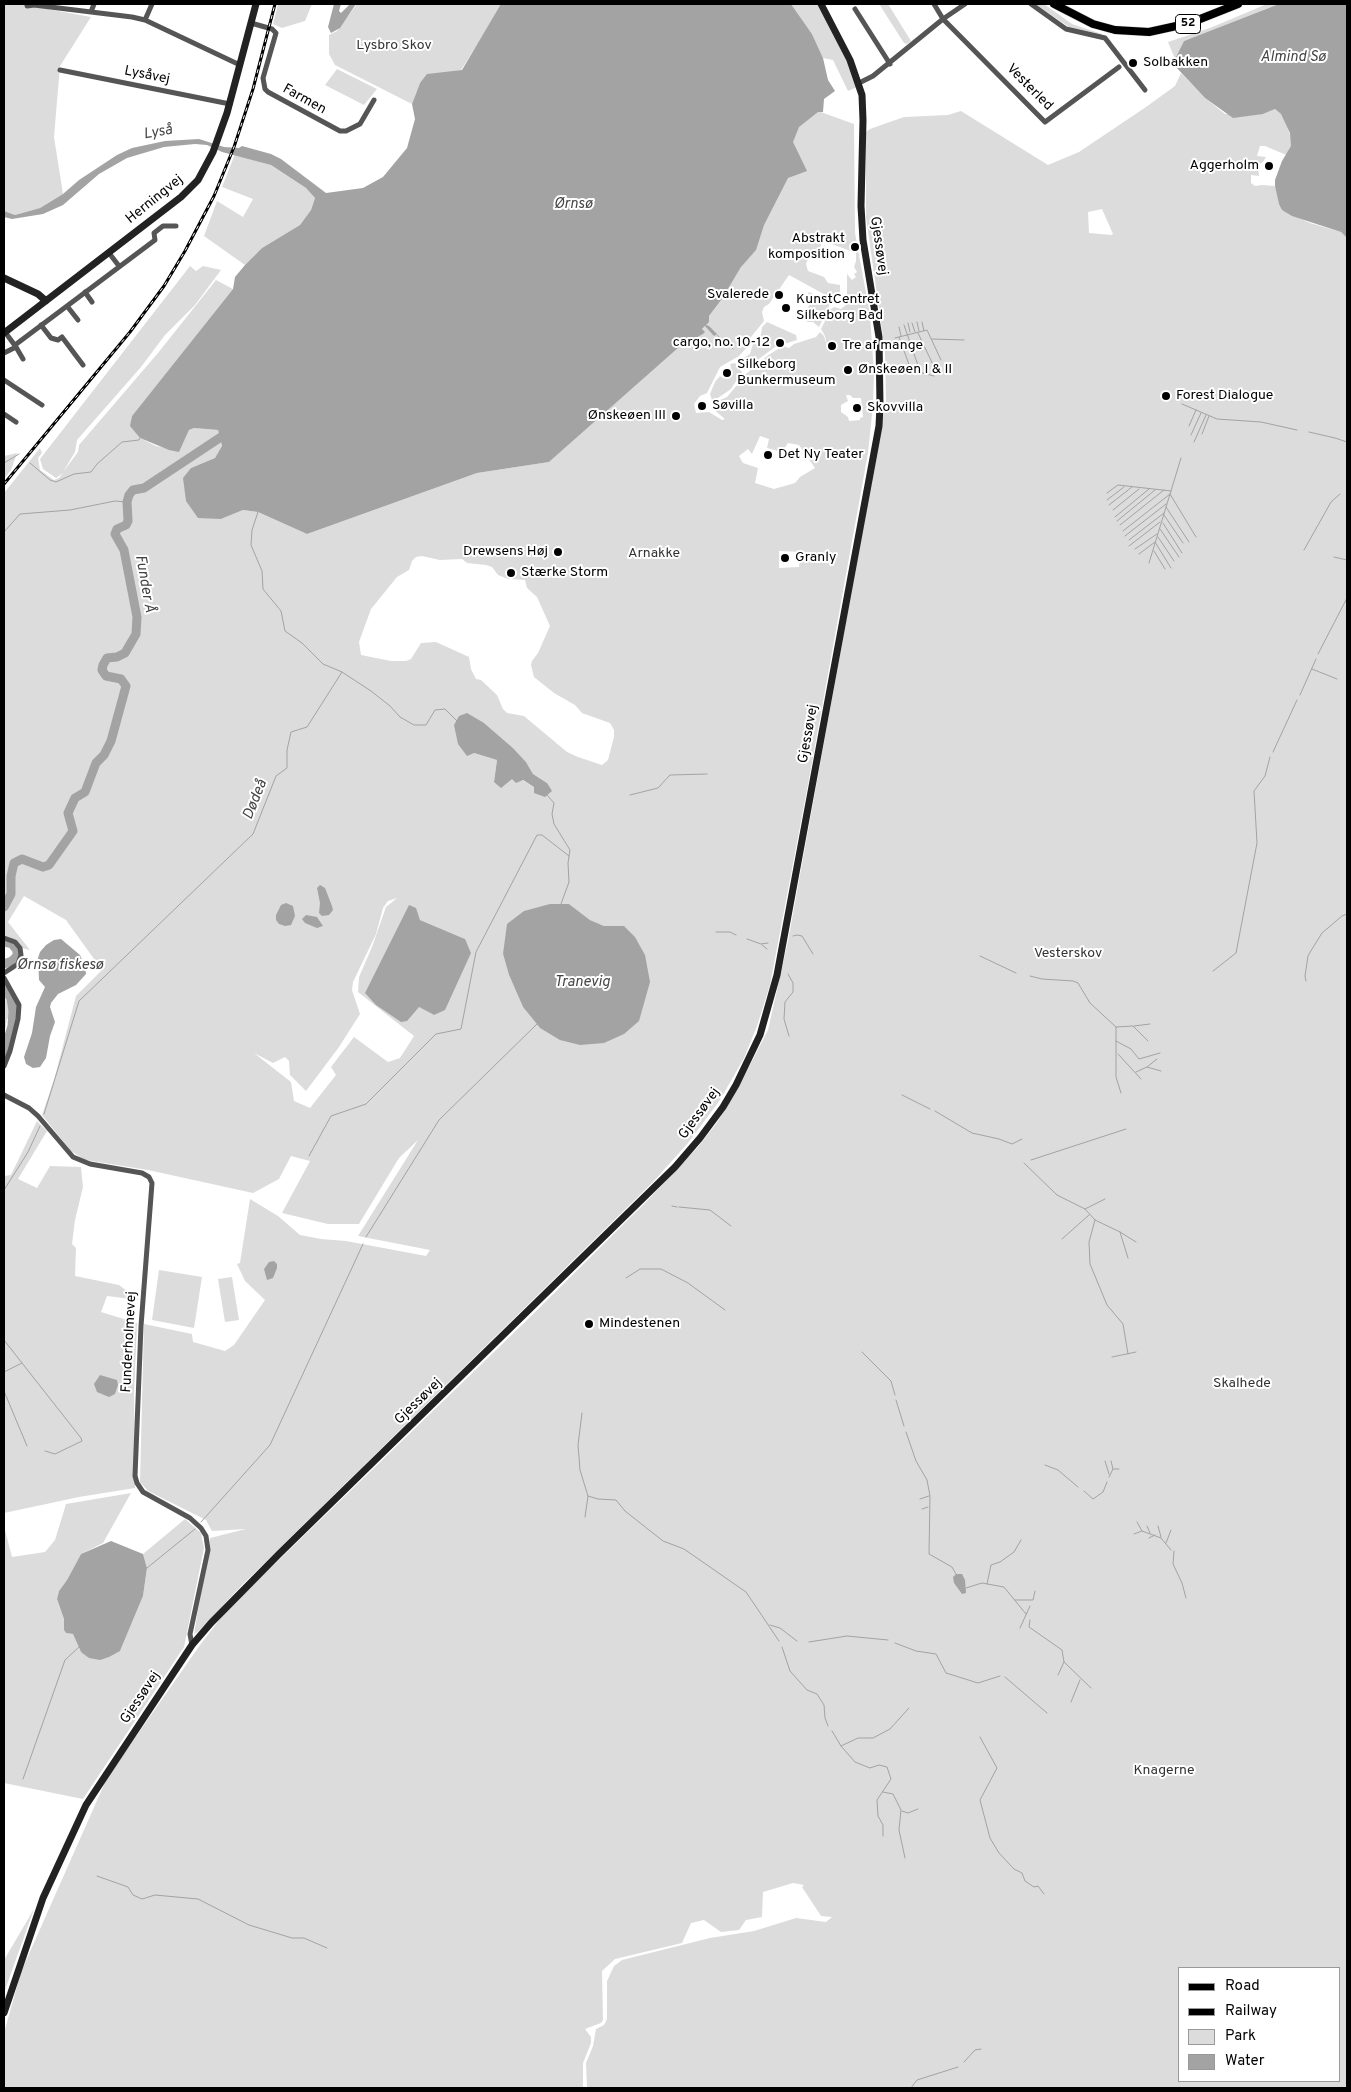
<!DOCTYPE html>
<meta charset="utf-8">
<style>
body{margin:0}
#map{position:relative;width:1351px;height:2092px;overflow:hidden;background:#fff;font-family:Overpass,sans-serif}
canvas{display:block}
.frame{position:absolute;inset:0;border:5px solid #000;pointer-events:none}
.legend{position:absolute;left:1178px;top:1967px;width:162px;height:115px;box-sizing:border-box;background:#fff;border:1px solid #999;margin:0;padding:6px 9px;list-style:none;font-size:15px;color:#000}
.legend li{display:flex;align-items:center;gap:10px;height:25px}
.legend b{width:25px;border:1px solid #999}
</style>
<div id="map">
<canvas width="1351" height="2092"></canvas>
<div class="frame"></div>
<ul class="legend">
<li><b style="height:6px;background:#000"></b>Road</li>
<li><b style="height:6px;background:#000"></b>Railway</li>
<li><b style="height:14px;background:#dcdcdc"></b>Park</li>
<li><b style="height:14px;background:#a3a3a3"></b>Water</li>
</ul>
</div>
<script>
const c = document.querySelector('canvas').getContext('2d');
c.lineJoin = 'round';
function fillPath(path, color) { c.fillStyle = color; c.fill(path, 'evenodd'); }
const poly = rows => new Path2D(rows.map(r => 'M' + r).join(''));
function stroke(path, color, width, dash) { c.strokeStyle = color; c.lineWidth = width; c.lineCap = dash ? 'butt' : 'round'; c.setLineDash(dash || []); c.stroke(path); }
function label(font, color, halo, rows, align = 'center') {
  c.font = font + ' Overpass,sans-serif'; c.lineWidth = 4; c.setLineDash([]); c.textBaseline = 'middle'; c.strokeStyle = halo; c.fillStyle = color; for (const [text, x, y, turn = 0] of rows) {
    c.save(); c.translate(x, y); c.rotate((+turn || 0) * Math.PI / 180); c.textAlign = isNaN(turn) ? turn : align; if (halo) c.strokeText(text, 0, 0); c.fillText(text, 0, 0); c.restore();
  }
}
const green = poly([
 [4,4,20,4,91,17,60,66,54,137,63,194,40,208,15,215,4,211],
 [278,4,312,4,305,21,282,28,273,24],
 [357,4,503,4,461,70,420,83,412,104,335,65,329,54,329,35,337,31],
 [791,4,817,4,843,49,857,87,848,91,833,60,823,58,812,34],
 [879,4,888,4,911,41,907,44,904,43],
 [1035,4,1044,4,1072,24,1102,34,1102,36,1072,29],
 [1267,4,1279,4,1184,41,1175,59,1168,42,1210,28],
 [337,69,377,89,364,105,325,85],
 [1181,73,1205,98,1225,114,1263,114,1275,109,1281,114,1287,125,1298,160,1265,146,1260,146,1257,156,1266,157,1263,162,1258,165,1259,176,1251,175,1251,183,1255,186,1262,185,1275,186,1282,210,1310,223,1341,232,1347,238,1347,2088,587,2088,586,2063,593,2046,596,2029,604,2025,607,2019,607,1981,614,1966,622,1960,710,1938,754,1931,796,1918,826,1922,832,1917,821,1916,802,1887,804,1885,793,1883,763,1892,762,1917,746,1920,739,1930,721,1932,704,1920,691,1923,682,1943,615,1959,602,1971,603,2020,601,2023,585,2029,591,2037,591,2043,583,2063,583,2088,4,2088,4,2033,21,1972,107,1778,200,1645,227,1610,524,1323,644,1204,698,1147,716,1124,738,1088,768,1030,788,941,886,401,885,351,866,217,866,132,870,129,904,117,948,115,961,111,1048,165,1079,152,1146,107,1175,86],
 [1102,209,1113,234,1112,235,1089,233,1088,212],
 [1180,1968,1340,1968,1340,2081,1180,2081],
 [818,111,854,124,855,233,870,315,874,373,873,405,868,453,809,779,770,985,757,1026,744,1058,720,1100,688,1143,653,1182,243,1584,198,1632,194,1634,210,1538,246,1529,212,1531,206,1520,148,1491,140,1482,144,1324,192,1334,193,1342,225,1351,234,1345,265,1300,245,1281,237,1264,240,1263,250,1199,278,1216,300,1235,321,1239,346,1241,426,1256,430,1250,358,1236,418,1140,399,1158,359,1224,328,1224,282,1213,310,1161,291,1156,279,1179,253,1193,148,1170,85,1160,71,1151,42,1115,54,1080,76,996,102,970,66,920,24,896,8,922,30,950,4,944,4,493,40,448,42,453,38,458,40,470,54,480,59,478,63,473,56,478,43,469,40,459,190,266,196,271,203,266,221,270,195,305,165,335,141,367,77,440,75,452,63,472,78,452,79,445,158,353,216,280,233,289,132,416,131,426,140,438,156,446,179,451,189,430,194,428,218,430,222,447,215,458,191,468,221,519,243,510,258,512,307,534,477,473,549,462,678,348,703,334,702,330,705,326,708,327,706,325,709,316,720,302,741,267,795,128],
 [821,240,856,253,856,261,854,267,857,272,854,274,856,277,852,280,847,274,847,304,841,309,834,307,831,309,821,329,825,336,828,350,824,336,820,332,816,337,794,344,789,348,783,346,767,356,746,374,727,397,713,403,713,409,725,419,722,420,709,412,696,413,694,404,700,396,707,393,720,367,739,356,750,344,751,337,764,321,762,312,764,307,769,304,789,275,831,298,835,294,840,292,840,285,828,283,824,277,808,271,806,264,809,256,821,246],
 [846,395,850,395,853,398,861,398,863,417,860,418,860,420,849,421,848,417,841,412,841,405,848,401],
 [760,436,769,439,767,448,782,452,788,443,799,445,815,468,800,477,795,483,774,489,755,483,758,468,743,463,739,456,748,449,752,454],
 [779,551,801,552,799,567,779,568],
 [422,556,440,560,462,559,467,563,486,565,492,567,498,575,508,579,525,580,527,588,537,597,550,626,538,653,532,661,531,665,534,677,554,693,575,705,582,713,610,723,614,730,614,737,608,760,602,765,578,757,567,752,524,716,507,713,503,709,497,695,481,680,476,679,471,669,469,657,436,642,421,643,411,659,406,661,391,661,361,655,359,642,371,609,397,577,409,570,412,561,416,557],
 [484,723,513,748,526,762,533,774,547,783,534,787,522,780,512,779,494,781,497,760,474,753],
 [397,898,386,907,372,947,359,977,358,992,414,1036,400,1058,388,1062,354,1037,331,1067,336,1075,310,1108,294,1101,291,1082,254,1053,273,1063,285,1057,289,1061,290,1075,306,1091,339,1047,360,1014,352,990,353,982,376,934,383,908,388,901],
 [550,904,569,904,590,920,604,926,540,1028,523,1007,509,975,503,954],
 [415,908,420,920,465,939,434,1015,419,1007],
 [235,154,271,165,306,188,315,198,311,210,300,225,262,248,245,265,204,236,217,201,243,217,253,199,222,187],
 [809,292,828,301,830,304,819,327,813,322,808,322,803,319,811,301,806,298],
 [767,322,796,335,797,340,775,347,744,370,739,361,750,354,753,344,761,334,762,327],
 [735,363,742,372,731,389,715,400,712,400,710,394,715,382,720,376,724,379,731,367,730,364],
 [17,453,11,470,4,479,4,456],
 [4,991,9,998,11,1018,7,1019,4,1036],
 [37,1121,47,1131,18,1179,37,1188,50,1166,81,1167,83,1187,75,1220,72,1244,76,1248,75,1276,119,1285,139,1300,107,1296,101,1312,137,1323,134,1395,135,1488,79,1497,4,1513,4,1176,11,1175],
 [159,1270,202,1277,194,1328,152,1320],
 [232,1277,239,1320,225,1322,218,1279],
 [131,1493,103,1543,81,1554,67,1580,59,1591,57,1599,64,1619,64,1630,66,1633,73,1634,81,1652,120,1651,143,1596,147,1568,143,1554,185,1519,201,1533,204,1548,184,1647,83,1799,4,1783,4,1526,12,1557,45,1552,55,1540,66,1504],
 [34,1909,4,1993,4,1960]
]);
const water = poly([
 [334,4,341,4,339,11,341,13,350,4,356,4,340,28,331,33,328,27],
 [501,4,791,4,812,34,823,58,828,80,835,91,824,99,823,112,818,112,799,127,793,142,807,171,788,178,764,225,756,250,741,267,722,299,709,316,709,322,706,325,709,326,717,334,714,336,705,326,702,329,705,332,703,334,678,348,549,462,477,473,307,534,258,512,243,510,221,519,198,518,186,501,183,478,191,468,215,458,222,446,218,430,194,428,189,430,179,452,169,450,140,438,130,426,132,416,233,289,235,277,245,265,262,248,300,225,311,210,315,198,306,188,271,165,222,152,207,145,195,144,164,147,127,158,99,174,63,205,43,214,12,219,4,217,4,211,15,215,40,208,63,194,79,180,117,155,132,148,165,141,199,139,224,147,239,148,242,146,271,154,281,159,326,193,363,188,383,177,407,148,415,119,412,104,420,83,427,74,462,70],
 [1279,4,1347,4,1347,238,1341,232,1292,216,1282,210,1279,204,1275,186,1275,180,1282,161,1291,146,1290,133,1281,114,1275,109,1263,114,1233,118,1205,98,1175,66,1175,59,1184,41],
 [467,713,484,723,513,748,526,762,533,774,547,783,552,791,545,797,534,793,534,787,523,780,516,783,512,779,501,788,494,782,497,760,474,753,467,756,458,744,454,725,459,716],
 [320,885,325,888,332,906,333,910,329,915,322,916,319,913,320,903,317,888],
 [286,903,293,906,295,916,291,925,285,926,279,924,276,920,276,915,281,905],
 [550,904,569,904,590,920,604,926,624,926,635,937,645,955,650,982,639,1021,624,1034,604,1043,580,1045,560,1040,540,1028,523,1007,509,975,503,954,507,924,524,911],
 [409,905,416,908,420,920,465,939,471,953,445,1010,434,1015,419,1007,407,1021,401,1022,376,1005,365,993],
 [306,915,317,917,323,926,317,928,305,923,302,919],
 [61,939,80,955,85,967,86,974,76,985,58,994,51,1003,50,1007,55,1022,50,1036,46,1058,40,1067,33,1068,26,1064,24,1057,32,1033,36,1007,45,987,39,980,38,958,40,952,46,945,54,940],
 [274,1261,277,1264,277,1268,273,1278,267,1280,264,1269,269,1262],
 [100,1375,117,1380,118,1385,115,1394,109,1397,97,1392,94,1384],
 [111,1541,143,1554,147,1568,143,1596,120,1651,109,1657,100,1660,89,1658,81,1652,73,1634,66,1633,64,1630,64,1619,57,1599,59,1591,67,1580,81,1554],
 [956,1574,962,1574,965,1580,966,1593,962,1594,954,1583,953,1577]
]);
const stream = poly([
 [917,322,919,331],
 [922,322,924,331],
 [908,323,910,332],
 [912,323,915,332],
 [904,325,920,371],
 [899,327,901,336],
 [918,333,937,373],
 [717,335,720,338],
 [899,337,911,370,934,376],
 [895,338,927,330,941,360],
 [932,339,964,340],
 [731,347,733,349],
 [1182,404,1217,419,1261,422,1297,430],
 [1189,426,1196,410],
 [1309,432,1335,438,1347,442],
 [1202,434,1209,416],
 [1191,435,1201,413],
 [1194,442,1206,415],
 [4,463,19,454],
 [30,463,50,480,56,482,74,474,91,472,97,464,122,442,139,440,140,438],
 [1107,493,1118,485,1171,491],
 [1107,500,1124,487],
 [1109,505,1132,487],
 [1166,507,1189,542],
 [1113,510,1139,489],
 [1164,515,1183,543],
 [1115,517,1149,489],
 [1117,521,1155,490],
 [1163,523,1182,553],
 [1120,525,1164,490],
 [1160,529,1179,557],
 [1123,531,1170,494,1196,537],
 [4,532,20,514,70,510,115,501,127,502],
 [1125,536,1166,504],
 [1158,537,1174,561],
 [1129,540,1164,513],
 [1129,546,1160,522],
 [1135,549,1157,534],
 [1304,550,1331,502,1340,494],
 [1154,551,1165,569],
 [1139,554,1155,542,1171,568],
 [1334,557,1347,560],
 [1149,563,1181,458],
 [1318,654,1347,598],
 [1312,669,1337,679],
 [342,672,371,691,390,706,400,717,414,725,426,725,435,710,445,709,457,721],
 [1300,695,1316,659],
 [1273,752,1297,700],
 [547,795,554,803,552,814,554,824,570,850,568,863,569,882,561,904],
 [630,795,658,788,670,775,707,774],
 [716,932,730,932,736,935],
 [793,936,797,935,802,936,813,954],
 [747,939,761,944,768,943],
 [762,945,767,949],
 [980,956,1016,973],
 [1213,971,1236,953,1257,843,1254,791,1265,776,1270,757],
 [788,974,793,983,793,992,785,1002,784,1019,789,1036],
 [1030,976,1042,979,1073,981,1078,983,1090,1003,1116,1027,1116,1077,1121,1093],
 [1306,981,1305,976,1308,956,1312,949,1322,933,1342,916,1347,914],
 [1134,1026,1150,1024],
 [1116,1027,1133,1026,1148,1041],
 [1116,1041,1131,1049,1139,1059,1160,1053],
 [1118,1054,1141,1079],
 [1147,1067,1161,1071],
 [1136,1072,1147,1067,1157,1059],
 [902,1095,930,1109],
 [935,1111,972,1133,999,1139,1012,1144,1022,1139],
 [44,1114,79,1001,253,834,276,776,287,768,287,750,291,732,307,727,342,672,323,664,302,643,285,631,281,611,263,589,262,571,251,545,252,530,258,512],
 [309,1156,331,1116,366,1104,436,1034,461,1029,476,952,537,835,542,835,569,856],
 [1031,1160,1126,1129],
 [1024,1163,1057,1195,1085,1209,1095,1220,1120,1232,1136,1242],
 [4,1190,28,1152,40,1126],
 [672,1206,677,1207],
 [679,1207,710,1210,731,1226],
 [1085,1209,1105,1199],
 [1095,1220,1089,1242,1090,1264,1107,1305,1123,1324,1128,1354],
 [1120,1232,1128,1258],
 [366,1237,439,1120,537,1024],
 [1062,1239,1089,1215],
 [626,1278,640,1269,661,1269,688,1283,725,1310],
 [4,1340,22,1363,4,1372],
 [862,1352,891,1381,895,1395],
 [1112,1357,1136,1352],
 [22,1363,81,1438,82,1441,55,1454,45,1451],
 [4,1391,27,1446],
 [896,1400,904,1426],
 [582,1413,578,1445,580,1470,588,1496,585,1517],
 [906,1432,916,1461,927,1480,930,1496,929,1554,952,1567,956,1574],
 [1105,1461,1109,1474],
 [1045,1465,1058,1470,1078,1487],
 [1113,1469,1119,1469],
 [1109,1477,1113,1469,1111,1461],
 [1084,1491,1093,1499,1103,1492,1107,1482],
 [588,1496,598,1499,616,1500,625,1511,663,1541,684,1549,746,1592,779,1641],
 [920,1499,929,1496],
 [922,1509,928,1507],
 [201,1522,270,1445,363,1244],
 [1137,1522,1142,1531,1161,1538,1171,1550],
 [1147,1526,1150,1533],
 [1158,1526,1161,1537],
 [1134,1534,1142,1531],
 [1149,1538,1155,1535],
 [1166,1543,1171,1530],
 [1174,1551,1173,1564,1182,1583,1186,1598],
 [147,1568,195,1529],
 [987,1584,991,1565,1000,1562,1014,1552,1021,1540],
 [966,1588,982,1583,1004,1587,1026,1614],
 [1015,1600,1033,1600,1035,1591],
 [1030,1620,1029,1627,1062,1650,1064,1662,1091,1688],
 [770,1625,780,1628,797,1641],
 [1020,1628,1030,1606],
 [809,1642,847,1636,888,1640],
 [895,1643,916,1651,936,1654,946,1673,978,1683,1000,1676],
 [782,1647,790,1671,807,1690,817,1694,824,1705,825,1718,828,1726],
 [1058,1675,1064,1662],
 [1005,1677,1047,1713],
 [1071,1702,1080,1680],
 [832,1731,841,1746,855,1762,870,1768,879,1765,887,1767,891,1779,877,1800,878,1816,883,1825,883,1836],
 [980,1737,997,1768,980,1800,990,1838,999,1853,1014,1869,1022,1873,1025,1881,1034,1887,1038,1886,1044,1894],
 [841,1746,858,1738,873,1738,890,1729,909,1708],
 [23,1779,65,1660,79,1647],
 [883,1792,893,1794,901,1810,899,1830,905,1858],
 [902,1811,908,1813,918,1809],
 [97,1876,128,1887,133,1895,142,1899,155,1895,198,1899,249,1925,292,1938,304,1938,327,1948],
 [964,2062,975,2050,981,2049],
 [911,2088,917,2080,958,2067]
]);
const river = poly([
 [4,907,11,894,11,876,14,863,22,859,43,867,49,865,73,831,68,813,75,798,85,792,96,763,104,755,111,741,126,686,121,679,106,676,102,670,103,665,107,658,117,657,125,653,136,634,137,617,124,550,115,534,117,529,126,525,128,521,127,502,129,495,133,490,144,488,221,437],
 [4,942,12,944,17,950,17,956,12,961,4,964],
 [4,988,11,998,13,1011,12,1026,4,1052]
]);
const street = poly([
 [934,4,943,19,1045,122,1119,67],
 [1031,4,1066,29,1105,38,1145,90],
 [27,6,34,5,132,17,145,20,240,65],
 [855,9,890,64],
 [91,12,94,4],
 [145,20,152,4],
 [251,23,272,29,276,33,263,78,265,89,268,92,340,131,346,131,360,124,374,100],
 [60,70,230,104],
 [859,83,873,76,943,19,965,4],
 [109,253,119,266],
 [85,292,92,302],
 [67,306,78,320],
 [41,325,51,338,58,340,62,337,83,365],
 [15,345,155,240,154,233,163,226,176,226],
 [16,347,23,359],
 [4,353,16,347,5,332],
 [4,380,42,405],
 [4,414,16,422],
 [4,938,15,942,20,948,21,955,18,964,4,973],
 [4,978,19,1005,18,1019,10,1051,4,1066],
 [4,1095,29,1108,38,1116,73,1157,90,1164,142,1173,149,1177,152,1183,141,1326,135,1476,137,1483,143,1492,190,1518,201,1528,206,1536,208,1550,190,1634,192,1645]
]);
const secondary = poly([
 [4,278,38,294,46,301],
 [4,333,181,197,198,180,213,152,227,113,256,4],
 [4,2013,43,1898,86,1805,192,1645,211,1623,279,1554,675,1167,700,1138,723,1107,736,1085,760,1035,777,975,879,426,880,406,879,337,863,240,861,206,863,120,862,95,850,60,821,4]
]);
const primary = poly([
 [1054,4,1093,24,1115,30,1149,32,1190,23,1238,4]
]);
const rail = poly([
 [4,484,130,332,164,286,185,251,214,196,234,147,253,89,275,4]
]);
const markers = [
 [1133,63,5,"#000"],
 [1269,166,5,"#000"],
 [855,247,5,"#000"],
 [779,295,5,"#000"],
 [786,308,5,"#000"],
 [780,343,5,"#000"],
 [832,346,5,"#000"],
 [848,370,5,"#000"],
 [727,373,5,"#000"],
 [1166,396,5,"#000"],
 [702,406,5,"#000"],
 [857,408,5,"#000"],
 [676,416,5,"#000"],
 [768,455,5,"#000"],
 [558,552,5,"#000"],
 [785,558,5,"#000"],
 [511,573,5,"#000"],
 [589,1324,5,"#000"]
];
const shields = [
 [1188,24,25]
];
const shieldNames = [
 ["52",1188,24]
];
const parkNames = [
 ["Lysbro Skov",394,46],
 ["Arnakke",654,554],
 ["Vesterskov",1068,954],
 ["Skalhede",1242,1384],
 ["Knagerne",1164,1771]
];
const poiNames = [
 ["Solbakken",1143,63],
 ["Aggerholm",1259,166,"right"],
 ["Abstrakt",845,239,"right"],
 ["komposition",845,255,"right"],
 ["Svalerede",769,295,"right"],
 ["KunstCentret",796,300],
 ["Silkeborg Bad",796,316],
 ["cargo, no. 10-12",770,343,"right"],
 ["Tre af mange",842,346],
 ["Silkeborg",737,365],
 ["Bunkermuseum",737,381],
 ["Ønskeøen I & II",858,370],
 ["Forest Dialogue",1176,396],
 ["Søvilla",712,406],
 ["Skovvilla",867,408],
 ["Ønskeøen III",666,416,"right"],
 ["Det Ny Teater",778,455],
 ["Drewsens Høj",548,552,"right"],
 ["Granly",795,558],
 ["Stærke Storm",521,573],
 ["Mindestenen",599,1324]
];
const streetNames = [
 ["Lysåvej",147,76,11],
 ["Vesterled",1029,88,45],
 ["Farmen",304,100,29],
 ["Herningvej",155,200,-39],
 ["Gjessøvej",878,246,82],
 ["Gjessøvej",809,734,-80],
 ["Gjessøvej",700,1114,-54],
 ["Funderholmevej",130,1342,-87],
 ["Gjessøvej",419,1402,-44],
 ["Gjessøvej",141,1698,-56]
];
const waterNames = [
 ["Almind Sø",1293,58],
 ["Lyså",158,133,-10],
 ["Ørnsø",573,205],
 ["Funder Å",144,584,80],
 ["Dødeå",256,800,-68],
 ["Ørnsø fiskesø",60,966],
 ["Tranevig",582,983]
];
fillPath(green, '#dcdcdc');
fillPath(water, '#a3a3a3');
stroke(stream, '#a3a3a3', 1);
stroke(river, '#a3a3a3', 9);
stroke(primary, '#dbdbdb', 9);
stroke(street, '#555', 5);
stroke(secondary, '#222', 7);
stroke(primary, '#000', 8);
stroke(rail, '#000', 3);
stroke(rail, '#fff', 1, [4]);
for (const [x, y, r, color] of markers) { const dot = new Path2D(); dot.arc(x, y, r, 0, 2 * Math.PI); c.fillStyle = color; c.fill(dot); stroke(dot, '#fff', 2); }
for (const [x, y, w] of shields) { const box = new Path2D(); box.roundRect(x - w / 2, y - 9.5, w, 19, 4); c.fillStyle = '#fff'; c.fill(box); stroke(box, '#000', 1); }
label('bold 12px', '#000', null, shieldNames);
label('14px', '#333', '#fff', parkNames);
label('14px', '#000', '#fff', poiNames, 'left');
label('14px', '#000', '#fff', streetNames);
label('italic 15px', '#444', '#fff', waterNames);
</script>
